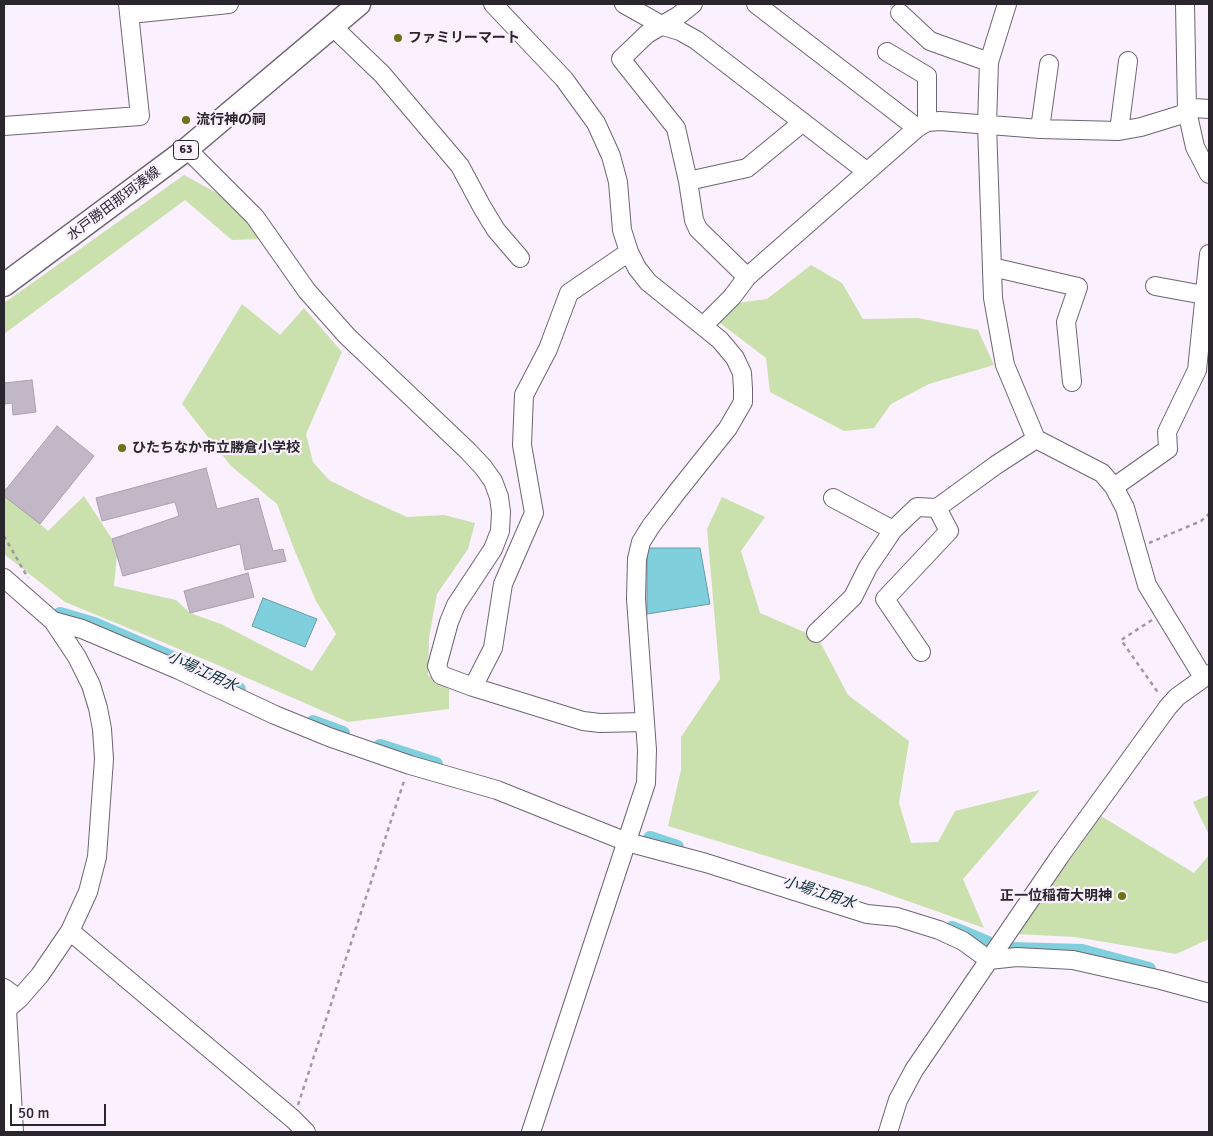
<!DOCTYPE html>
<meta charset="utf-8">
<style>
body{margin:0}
#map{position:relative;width:1213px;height:1136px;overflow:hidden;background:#faf0fe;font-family:Signika,sans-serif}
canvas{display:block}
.frame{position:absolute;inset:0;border:5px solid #2a262d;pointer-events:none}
.scale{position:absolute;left:10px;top:1104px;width:96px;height:22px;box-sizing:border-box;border:2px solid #2a262d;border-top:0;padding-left:6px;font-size:15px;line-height:18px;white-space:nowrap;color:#2a262d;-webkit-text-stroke:4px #faf0fe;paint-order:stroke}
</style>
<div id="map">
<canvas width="1213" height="1136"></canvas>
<div class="frame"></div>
<div class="scale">50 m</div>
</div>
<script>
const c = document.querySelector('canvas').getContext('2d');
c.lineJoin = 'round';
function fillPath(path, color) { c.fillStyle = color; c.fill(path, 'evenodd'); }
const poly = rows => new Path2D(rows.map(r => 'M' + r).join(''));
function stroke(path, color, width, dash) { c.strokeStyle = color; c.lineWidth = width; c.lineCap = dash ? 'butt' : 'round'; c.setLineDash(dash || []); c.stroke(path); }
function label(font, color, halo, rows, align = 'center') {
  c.font = font + ' Signika,"Noto Sans JP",sans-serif'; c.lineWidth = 4.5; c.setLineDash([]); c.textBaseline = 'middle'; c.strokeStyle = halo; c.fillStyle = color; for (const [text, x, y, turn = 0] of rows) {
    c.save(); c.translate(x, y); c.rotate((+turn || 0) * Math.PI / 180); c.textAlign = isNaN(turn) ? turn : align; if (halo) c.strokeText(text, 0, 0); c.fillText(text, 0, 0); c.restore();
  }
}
const green = poly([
 [184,175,224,197,262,239,232,240,185,200,4,334,4,303],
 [811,265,842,283,863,319,918,318,978,330,994,365,929,384,891,404,874,428,844,431,770,392,766,358,716,320,737,303,767,299],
 [242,304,280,335,304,308,342,352,306,434,313,462,329,480,365,498,407,517,444,515,475,523,468,549,437,594,429,638,428,675,449,689,449,709,348,722,213,663,65,602,4,554,4,486,40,524,48,531,84,496,112,539,118,544,114,586,176,600,190,613,221,624,312,671,336,634,316,601,294,549,277,504,231,466,182,404],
 [722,497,765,517,741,551,760,613,818,638,848,695,909,741,899,803,911,843,938,842,955,811,1040,790,963,879,984,928,868,887,668,826,681,770,681,737,720,679,707,529],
 [1209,795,1209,835,1193,802],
 [1101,816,1194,873,1209,855,1209,939,1176,954,1075,937,1017,934]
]);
const water = poly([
 [647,548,700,548,710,604,647,614,647,548],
 [263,598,317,619,305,647,252,626,263,598]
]);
const canal = poly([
 [60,614,94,624,196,668,239,689],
 [313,722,343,733],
 [380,746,436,764],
 [650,838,677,847],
 [952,928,988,943],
 [1010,949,1082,951,1149,969]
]);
const building = poly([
 [32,380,36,412,13,415,12,403,4,404,4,383,32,380],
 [57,426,94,456,40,524,4,496,4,492,57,426],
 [206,468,217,509,258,498,273,551,283,549,286,561,245,570,240,544,123,576,112,539,179,516,175,502,102,521,96,498,206,468],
 [248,573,254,597,190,613,184,591,248,573]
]);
const path = poly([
 [4,536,28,578],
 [1149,543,1201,521,1209,514],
 [1152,620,1121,640,1159,694],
 [298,1105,405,778]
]);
const minor = poly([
 [493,4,564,79,596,123,611,156,618,182,622,230,629,252,637,268,648,282,720,340,735,358,742,373,743,389,743,402,728,428,677,492,651,526,641,542,637,559,636,599,647,750,646,783,531,1132],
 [624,4,663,26,680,31,696,40,866,171],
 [693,4,678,16,647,34,621,59,676,128,688,181,694,220,698,229,747,277],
 [756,4,917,128],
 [1007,4,989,62,987,125,993,298,1005,365,1036,439],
 [1185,4,1187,111,1195,147,1209,174],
 [900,13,930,41,989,62],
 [130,14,229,4],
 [332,26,382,74,460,166,482,207,496,230,520,258],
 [887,52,927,76,927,122],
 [4,126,140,116,128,4],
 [1040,129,1049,64],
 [1119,131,1128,61],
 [187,149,255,217,307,291,347,336,468,451,483,467,493,481,499,497,501,512,500,531,493,549,456,605,449,622,437,666,441,675,473,687,583,721,600,723,645,722],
 [688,181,747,168,803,122],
 [992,267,1078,287,1066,322,1072,382],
 [1155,286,1204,295],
 [703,326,732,297,747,277,917,128,927,122,940,121,1040,129,1119,131,1141,127,1180,115,1195,108,1209,109],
 [1114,487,1168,449,1167,432,1197,370,1209,254],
 [833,498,893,530],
 [4,578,53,621,77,657,91,685,98,708,102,729,104,759,97,857,88,892,70,931,40,975,19,999,4,1012],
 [53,621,82,629,179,670,275,715,329,737,410,765,497,790,627,842,706,863,867,914,897,917,939,930,963,941,989,960,1017,957,1073,960,1161,980,1209,993],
 [816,633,853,597,868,567,893,530,917,507,937,508,996,465,1036,439,1102,473,1114,487,1125,508,1147,585,1203,677],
 [921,652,885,599,949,531,937,508],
 [473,687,493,648,503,584,534,513,522,445,524,395,548,349,569,293,629,252],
 [70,931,293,1119,306,1132],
 [4,988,19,999],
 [7,1010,14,1132],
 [888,1132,898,1100,914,1070,1060,856,1168,707,1177,697,1209,674]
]);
const major = poly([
 [4,285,187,149,359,4]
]);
const markers = [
 [398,38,5,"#6f7116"],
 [186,120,5,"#6f7116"],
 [122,448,5,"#6f7116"],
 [1122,896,5,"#6f7116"]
];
const shields = [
 [186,150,25]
];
const shieldNames = [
 ["63",186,150]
];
const poiNames = [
 ["ファミリーマート",408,38],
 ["流行神の祠",196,120],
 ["ひたちなか市立勝倉小学校",132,448],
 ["正一位稲荷大明神",1112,896,"right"]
];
const streetNames = [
 ["水戸勝田那珂湊線",114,204,-37]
];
const waterNames = [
 ["小場江用水",202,672,25],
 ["小場江用水",819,893,18]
];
fillPath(green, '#cae0ad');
fillPath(water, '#80cfdc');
stroke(water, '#669ca8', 1);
stroke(canal, '#80cfdc', 14);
fillPath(building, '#c2b7c7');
stroke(building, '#aa9faf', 1);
stroke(minor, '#6e6473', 20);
stroke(major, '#6e6473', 25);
stroke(path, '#a099a4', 2.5, [4, 4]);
stroke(minor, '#fff', 18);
stroke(major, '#fff', 22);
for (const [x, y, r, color] of markers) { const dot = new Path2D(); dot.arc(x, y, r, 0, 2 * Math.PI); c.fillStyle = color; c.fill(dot); stroke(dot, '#faf0fe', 2); }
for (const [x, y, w] of shields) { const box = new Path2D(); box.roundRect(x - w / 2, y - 9.5, w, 19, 4); c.fillStyle = '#faf0fe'; c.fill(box); stroke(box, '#2a262d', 1); }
label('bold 12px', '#2a262d', null, shieldNames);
label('bold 14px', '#2a262d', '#faf0fe', poiNames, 'left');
label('14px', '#2a262d', '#faf0fe', streetNames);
label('italic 15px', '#093137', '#faf0fe', waterNames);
</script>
